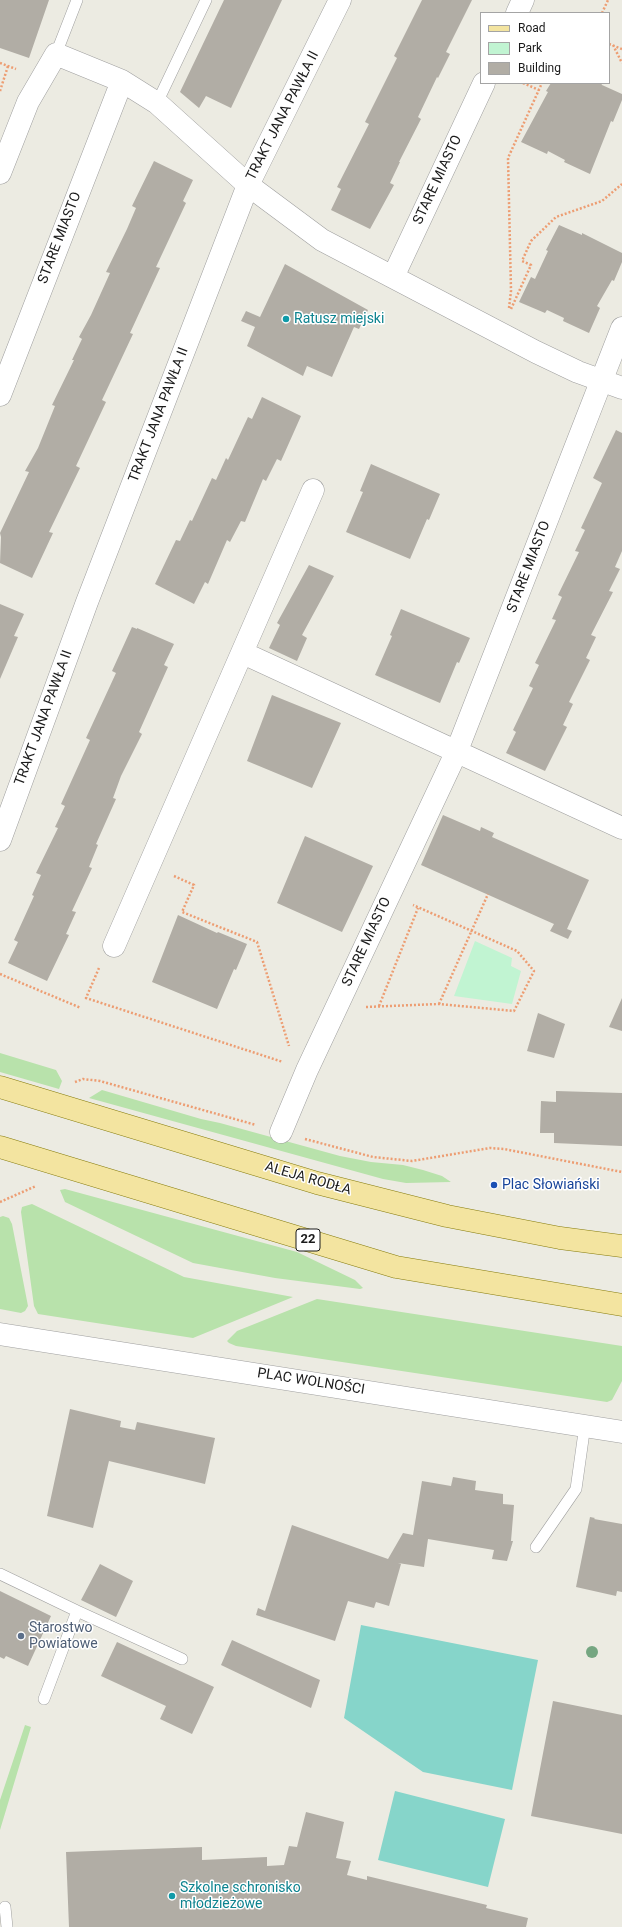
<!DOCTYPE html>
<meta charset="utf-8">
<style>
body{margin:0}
#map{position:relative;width:622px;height:1927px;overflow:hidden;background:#ecebe2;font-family:Roboto,sans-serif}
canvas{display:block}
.legend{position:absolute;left:480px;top:12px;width:130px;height:72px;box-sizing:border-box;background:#fff;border:1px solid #a4a4a4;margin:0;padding:5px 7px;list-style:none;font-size:12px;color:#1b1b1b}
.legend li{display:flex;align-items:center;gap:8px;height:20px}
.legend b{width:20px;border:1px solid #a4a4a4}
</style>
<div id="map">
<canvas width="622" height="1927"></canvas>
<ul class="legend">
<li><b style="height:5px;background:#f3e4a0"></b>Road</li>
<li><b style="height:11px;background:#c1f4d2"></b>Park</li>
<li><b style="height:11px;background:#b1ada5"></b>Building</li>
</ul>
</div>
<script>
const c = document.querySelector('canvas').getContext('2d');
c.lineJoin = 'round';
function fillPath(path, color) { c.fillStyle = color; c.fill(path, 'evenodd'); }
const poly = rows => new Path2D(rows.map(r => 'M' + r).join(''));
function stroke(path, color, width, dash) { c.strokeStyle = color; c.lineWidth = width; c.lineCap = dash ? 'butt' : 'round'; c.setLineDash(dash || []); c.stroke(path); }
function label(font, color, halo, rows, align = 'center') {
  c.font = font + ' Roboto,sans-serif'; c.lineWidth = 3; c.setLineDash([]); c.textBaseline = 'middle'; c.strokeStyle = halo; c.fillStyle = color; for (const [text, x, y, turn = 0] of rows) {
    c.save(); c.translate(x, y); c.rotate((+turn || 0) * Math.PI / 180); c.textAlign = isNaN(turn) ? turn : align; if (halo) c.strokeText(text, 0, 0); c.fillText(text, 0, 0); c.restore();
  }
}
const grass = poly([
 [0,1053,56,1070,62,1081,59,1089,0,1072],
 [102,1090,201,1119,220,1123,340,1156,371,1162,403,1165,423,1170,442,1176,451,1182,406,1183,383,1179,89,1098],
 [65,1189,297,1252,355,1280,363,1288,360,1289,275,1278,193,1263,65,1202,60,1190],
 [32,1204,184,1277,293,1297,193,1338,38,1314,34,1306,21,1212,22,1207],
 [3,1216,9,1218,12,1224,28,1306,25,1311,21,1313,0,1309,0,1217],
 [317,1299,622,1346,622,1381,612,1400,607,1402,236,1346,229,1343,227,1341,237,1331],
 [25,1725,31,1727,0,1830,0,1800]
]);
const park = poly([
 [475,941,512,958,511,966,521,971,512,1004,454,996]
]);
const pitch = poly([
 [361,1625,538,1660,512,1790,423,1772,344,1718],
 [395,1791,505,1819,488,1887,378,1860]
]);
const building = poly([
 [0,0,49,0,29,58,0,48],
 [224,0,282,0,231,108,206,96,199,108,180,92],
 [422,0,472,0,446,52,450,54,438,78,437,77,418,117,421,119,399,162,400,162,390,183,394,185,370,229,331,210,341,189,337,187,369,124,365,122,397,58,394,56],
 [551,83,601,83,602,85,622,94,622,100,613,122,611,121,590,174,564,162,565,160,548,151,547,154,521,142,548,92,546,91],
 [154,161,193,180,183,201,186,203,156,267,160,268,130,333,133,334,102,400,106,402,76,466,80,468,49,532,53,533,32,578,0,563,1,537,0,533,29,472,25,471,38,448,55,406,52,405,74,360,72,360,82,339,79,337,91,315,110,273,106,272,127,229,136,208,132,206],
 [559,225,582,235,582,233,622,253,622,262,614,281,612,280,597,306,600,308,589,333,563,321,564,318,547,310,545,313,519,302,531,277,535,279,548,251,546,250],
 [285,264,368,310,359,329,354,327,332,377,307,366,303,376,247,346,255,327,241,321,246,311,260,317],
 [262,397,301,416,281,461,277,459,266,481,263,479,245,522,241,521,230,542,227,540,208,584,205,582,194,604,155,584,176,540,180,541,190,520,192,521,212,478,216,480,226,458,228,460,248,417,252,419],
 [616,430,622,433,622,551,615,567,620,569,609,591,613,592,591,635,596,637,586,658,590,660,569,702,573,704,563,725,567,727,545,771,506,753,516,732,513,730,533,688,529,686,539,665,535,663,556,620,552,619,562,597,558,595,579,552,575,551,585,530,581,528,602,483,593,478],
 [371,464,440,494,429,520,427,519,410,559,346,532,363,492,360,491],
 [309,565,334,576,302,635,307,638,297,661,269,648,280,625,277,623],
 [0,604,24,614,14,636,18,637,0,679],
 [401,609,470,638,459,663,457,662,440,703,375,675,392,636,390,635],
 [132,627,137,629,137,628,174,644,164,665,168,667,139,732,142,734,121,776,113,798,116,799,96,844,98,845,89,867,92,868,72,911,76,912,66,934,69,935,47,981,8,963,18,942,14,940,34,896,32,895,41,875,36,873,58,828,55,827,65,806,61,804,90,740,86,738,116,673,112,671],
 [272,695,341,723,312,788,247,761],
 [443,815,480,831,481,827,494,833,492,837,589,880,567,929,572,931,568,939,550,931,554,924,421,865],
 [305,836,373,866,342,932,277,903],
 [178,915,217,933,218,932,247,944,236,970,234,969,217,1009,152,982],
 [622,998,622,1031,609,1027],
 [538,1013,565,1024,554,1058,527,1051],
 [556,1091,622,1093,622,1146,554,1143,554,1133,540,1133,541,1101,556,1102],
 [70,1409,121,1421,120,1427,135,1430,137,1422,215,1438,205,1484,109,1461,93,1528,47,1516],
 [453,1477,476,1481,475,1490,503,1494,503,1504,514,1505,511,1541,513,1541,507,1561,492,1559,494,1550,428,1539,424,1567,398,1563,401,1564,389,1606,376,1602,374,1608,348,1601,335,1641,256,1615,258,1608,265,1611,292,1525,388,1559,403,1533,413,1535,422,1481,451,1486],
 [590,1517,595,1518,594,1519,622,1524,622,1592,617,1591,616,1596,576,1587],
 [100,1564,133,1581,116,1617,81,1600],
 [0,1591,51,1616,28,1666,6,1656,4,1659,0,1657],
 [232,1640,320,1680,311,1708,221,1665],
 [117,1642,214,1687,192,1734,160,1719,166,1706,101,1676],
 [553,1701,622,1715,622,1834,531,1816],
 [306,1812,344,1822,336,1858,351,1861,347,1875,367,1880,367,1876,487,1905,486,1908,528,1918,526,1927,69,1927,66,1852,202,1847,202,1860,267,1857,267,1866,284,1865,289,1846,297,1847]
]);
const path = poly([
 [602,13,608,0],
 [609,44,622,49],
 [613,45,622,63],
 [0,63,16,69],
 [523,83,539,90],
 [0,91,8,66],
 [509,308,511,291,508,158,542,83],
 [511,309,531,265,522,261,531,241,556,217,602,201,622,184],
 [174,876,194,885,182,912,257,942,289,1046],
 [99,968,86,998,283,1062],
 [0,974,81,1008],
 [439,1004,488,894],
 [379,1006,418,908],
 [366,1007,439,1004,514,1011,534,971,517,951,413,905],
 [75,1082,83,1079,100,1081,256,1125],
 [305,1139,373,1157,412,1161,490,1148,504,1149,622,1172],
 [0,1202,36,1186]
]);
const lane = poly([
 [56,54,77,0],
 [157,103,206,0],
 [536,1547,576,1489,585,1425],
 [0,1574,77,1611,44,1699],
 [77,1611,182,1659],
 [5,1907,7,1927]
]);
const street = poly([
 [517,13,523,0],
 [0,173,28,102,56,54,122,81,157,103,248,185,322,240,536,352,578,372,622,388],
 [393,277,484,83],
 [0,395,122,81],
 [243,653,622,828],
 [0,840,87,602,248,185,340,0],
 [114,946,313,490],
 [281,1132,307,1070,456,753,622,328],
 [0,1334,622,1432]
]);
const primary = poly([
 [0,1087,317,1183,447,1216,560,1238,622,1246],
 [0,1147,396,1267,622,1305]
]);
const trees = [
 [592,1652]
];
const markers = [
 [286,319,4,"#0f9aa8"],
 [494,1185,4,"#1a4fb4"],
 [21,1636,4,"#5c6f8a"],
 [172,1896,4,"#0f9aa8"]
];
const shields = [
 [308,1240,24]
];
const shieldNames = [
 ["22",308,1240]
];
const streetNames = [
 ["TRAKT JANA PAWŁA II",283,116,-63],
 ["STARE MIASTO",438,180,-65],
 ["STARE MIASTO",60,238,-69],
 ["TRAKT JANA PAWŁA II",159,415,-69],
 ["STARE MIASTO",529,567,-69],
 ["TRAKT JANA PAWŁA II",44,718,-70],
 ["STARE MIASTO",367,942,-65],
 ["ALEJA RODŁA",308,1179,16],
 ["PLAC WOLNOŚCI",311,1382,9]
];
const cultureNames = [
 ["Ratusz miejski",294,319],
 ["Szkolne schronisko",180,1888],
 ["młodzieżowe",180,1904]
];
const transitNames = [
 ["Plac Słowiański",502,1185]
];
const serviceNames = [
 ["Starostwo",29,1628],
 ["Powiatowe",29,1644]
];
fillPath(grass, '#b8e2ab');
fillPath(park, '#c1f4d2');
fillPath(pitch, '#86d5ca');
fillPath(building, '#b1ada5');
stroke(lane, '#9f9f9f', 12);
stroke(street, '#9f9f9f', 23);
stroke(primary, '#867c0d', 23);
stroke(path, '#ed9d72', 2.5, [2, 2]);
stroke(lane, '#fff', 11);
stroke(street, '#fff', 22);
stroke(primary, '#f3e4a0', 22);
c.fillStyle = '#75a681';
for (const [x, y] of trees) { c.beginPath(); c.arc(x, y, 6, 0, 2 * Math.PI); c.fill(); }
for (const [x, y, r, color] of markers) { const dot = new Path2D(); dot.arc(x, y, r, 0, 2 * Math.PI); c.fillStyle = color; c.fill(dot); stroke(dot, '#fff', 1.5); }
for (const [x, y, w] of shields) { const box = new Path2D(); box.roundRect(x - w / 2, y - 11, w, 22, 3); c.fillStyle = '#fff'; c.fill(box); stroke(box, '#1b1b1b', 1); }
label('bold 13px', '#1b1b1b', null, shieldNames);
label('14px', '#1b1b1b', '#fff', streetNames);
label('14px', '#0d838f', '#fff', cultureNames, 'left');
label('14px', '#164399', '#fff', transitNames, 'left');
label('14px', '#4e5e75', '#fff', serviceNames, 'left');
</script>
